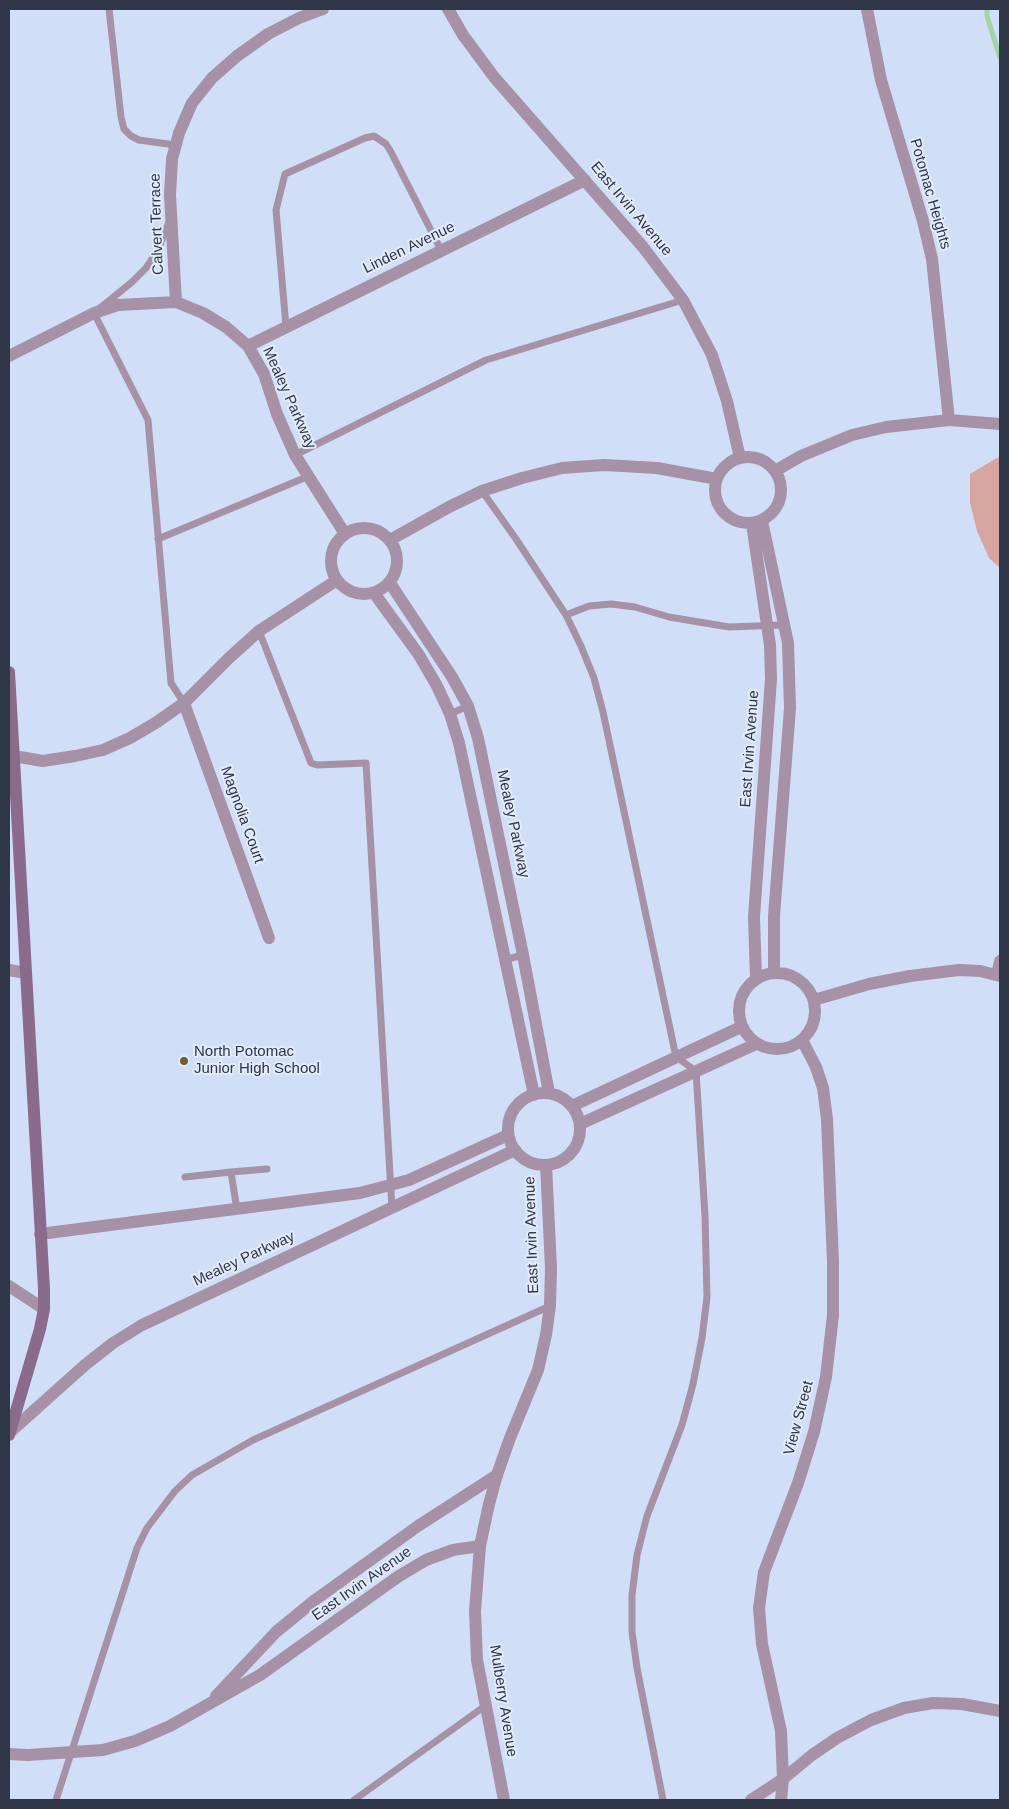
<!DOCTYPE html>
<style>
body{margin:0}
#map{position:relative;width:1009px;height:1809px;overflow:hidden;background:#d1def8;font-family:Arial,sans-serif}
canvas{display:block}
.frame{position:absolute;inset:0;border:10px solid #2e3647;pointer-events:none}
</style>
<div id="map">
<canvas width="1009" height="1809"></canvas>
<div class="frame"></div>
</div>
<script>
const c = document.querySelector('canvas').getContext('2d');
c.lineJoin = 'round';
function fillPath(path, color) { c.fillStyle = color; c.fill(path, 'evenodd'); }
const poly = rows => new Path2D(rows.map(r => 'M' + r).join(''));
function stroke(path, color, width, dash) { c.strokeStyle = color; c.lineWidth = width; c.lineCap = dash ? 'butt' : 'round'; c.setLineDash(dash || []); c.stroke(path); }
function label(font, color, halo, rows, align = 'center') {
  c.font = font + ' Arial,sans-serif'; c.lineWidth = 4; c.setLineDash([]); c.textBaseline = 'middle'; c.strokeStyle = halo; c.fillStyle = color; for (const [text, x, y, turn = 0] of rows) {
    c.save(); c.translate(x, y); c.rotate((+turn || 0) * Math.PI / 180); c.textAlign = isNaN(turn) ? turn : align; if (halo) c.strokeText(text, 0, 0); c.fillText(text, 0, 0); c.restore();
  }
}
const green = poly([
 [1000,457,1000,568,989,558,977,531,970,503,970,474,995,459]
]);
const stream = poly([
 [987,9,987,16,1000,58]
]);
const service = poly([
 [109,9,121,117,124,129,131,136,139,140,175,145],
 [169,222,158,250,146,268,132,282,94,313,148,420,171,683,184,703],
 [286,327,276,210,285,174,365,138,374,136,386,144,391,152,441,250],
 [295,455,486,360,683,300],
 [482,491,516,539,566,615,581,646,594,678,603,712,676,1057,696,1071,705,1216,707,1297,702,1338,693,1384,682,1425,647,1516,637,1555,632,1595,632,1632,637,1668,663,1800],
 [158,539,309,476],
 [566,615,589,606,611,604,635,607,669,617,729,627,784,625],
 [259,631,311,763,317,765,366,763,392,1209],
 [450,714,468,706],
 [504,960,523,955],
 [231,1172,267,1169],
 [185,1177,231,1172,237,1210],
 [56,1800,137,1548,147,1528,175,1491,192,1475,253,1440,550,1306],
 [354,1800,485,1706]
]);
const minor = poly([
 [448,9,463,35,494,77,643,247,683,300,712,355,727,401,740,458],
 [867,9,881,80,923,221,932,259,949,420],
 [176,302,170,195,172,159,179,133,192,103,212,78,237,56,268,34,299,18,323,9],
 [248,346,585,180],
 [9,356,94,313,118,305,176,302,203,313,226,327,248,346,264,374,277,414,295,455,345,534],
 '715 490a33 33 0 1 1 66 0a33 33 0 1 1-66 0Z',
 [775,471,801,456,852,435,886,427,949,420,1000,424],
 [762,521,788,643,790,708,774,916,774,972],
 [752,524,770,645,771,679,754,917,756,978],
 [390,540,449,507,482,491,522,478,562,468,604,465,657,468,717,479],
 [184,703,269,938],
 [9,970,26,973],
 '739 1011a38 38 0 1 1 76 0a38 38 0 1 1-76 0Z',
 [997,975,1000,961],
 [814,1000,869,984,910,976,959,970,980,971,1000,976],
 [572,1106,741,1027],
 [580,1124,756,1044],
 [40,1234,360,1193,409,1180,508,1135],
 [9,1286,44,1309],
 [9,1433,85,1365,113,1343,142,1325,515,1150],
 [216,1696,276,1632,315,1600,418,1526,497,1475],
 [9,1754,28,1755,103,1750,135,1741,170,1726,260,1675,399,1576,426,1560,453,1550,480,1546],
 [751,1800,783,1779,812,1755,837,1738,871,1720,904,1708,933,1703,962,1704,1000,1711],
 [781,1800,783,1779,781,1731,762,1644,759,1608,764,1572,798,1483,814,1432,826,1377,833,1315,833,1262,827,1119,823,1088,816,1067,802,1040]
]);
const tertiary = poly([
 '331 561a33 33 0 1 1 66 0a33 33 0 1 1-66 0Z',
 [390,583,452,677,468,706,478,738,523,955,549,1093],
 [374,593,419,655,437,686,450,714,459,743,534,1095],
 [14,756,43,761,75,756,103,750,130,738,157,722,184,703,229,658,259,631,337,580],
 '508 1129a36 36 0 1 1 72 0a36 36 0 1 1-72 0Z',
 [504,1800,477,1660,475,1611,480,1546,489,1504,497,1475,510,1438,538,1370,546,1335,550,1306,551,1268,546,1165]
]);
const secondary = poly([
 [9,672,44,1289,44,1309,40,1329,9,1435]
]);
const markers = [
 [184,1061,5,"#745e2e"]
];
const streetNames = [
 ["Potomac Heights",930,194,74],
 ["East Irvin Avenue",631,209,50],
 ["Calvert Terrace",157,224,-92],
 ["Linden Avenue",409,248,-26],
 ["Mealey Parkway",289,398,66],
 ["East Irvin Avenue",750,749,-86],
 ["Magnolia Court",242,815,70],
 ["Mealey Parkway",513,824,78],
 ["East Irvin Avenue",532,1235,-92],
 ["Mealey Parkway",244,1259,-25],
 ["View Street",799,1418,-75],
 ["East Irvin Avenue",362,1584,-35],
 ["Mulberry Avenue",503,1701,81]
];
const poiNames = [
 ["North Potomac",194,1052],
 ["Junior High School",194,1069]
];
fillPath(green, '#d8a6a1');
stroke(stream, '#a1d5a2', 5);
stroke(service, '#a691a6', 7);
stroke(minor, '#a691a6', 12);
stroke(tertiary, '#a691a6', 12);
stroke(secondary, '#8a6b8b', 12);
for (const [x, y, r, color] of markers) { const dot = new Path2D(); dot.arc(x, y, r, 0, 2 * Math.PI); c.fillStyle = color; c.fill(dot); stroke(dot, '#e2ebfc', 2); }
label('15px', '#2e3647', '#e2ebfc', streetNames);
label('15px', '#2e3647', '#e2ebfc', poiNames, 'left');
</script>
